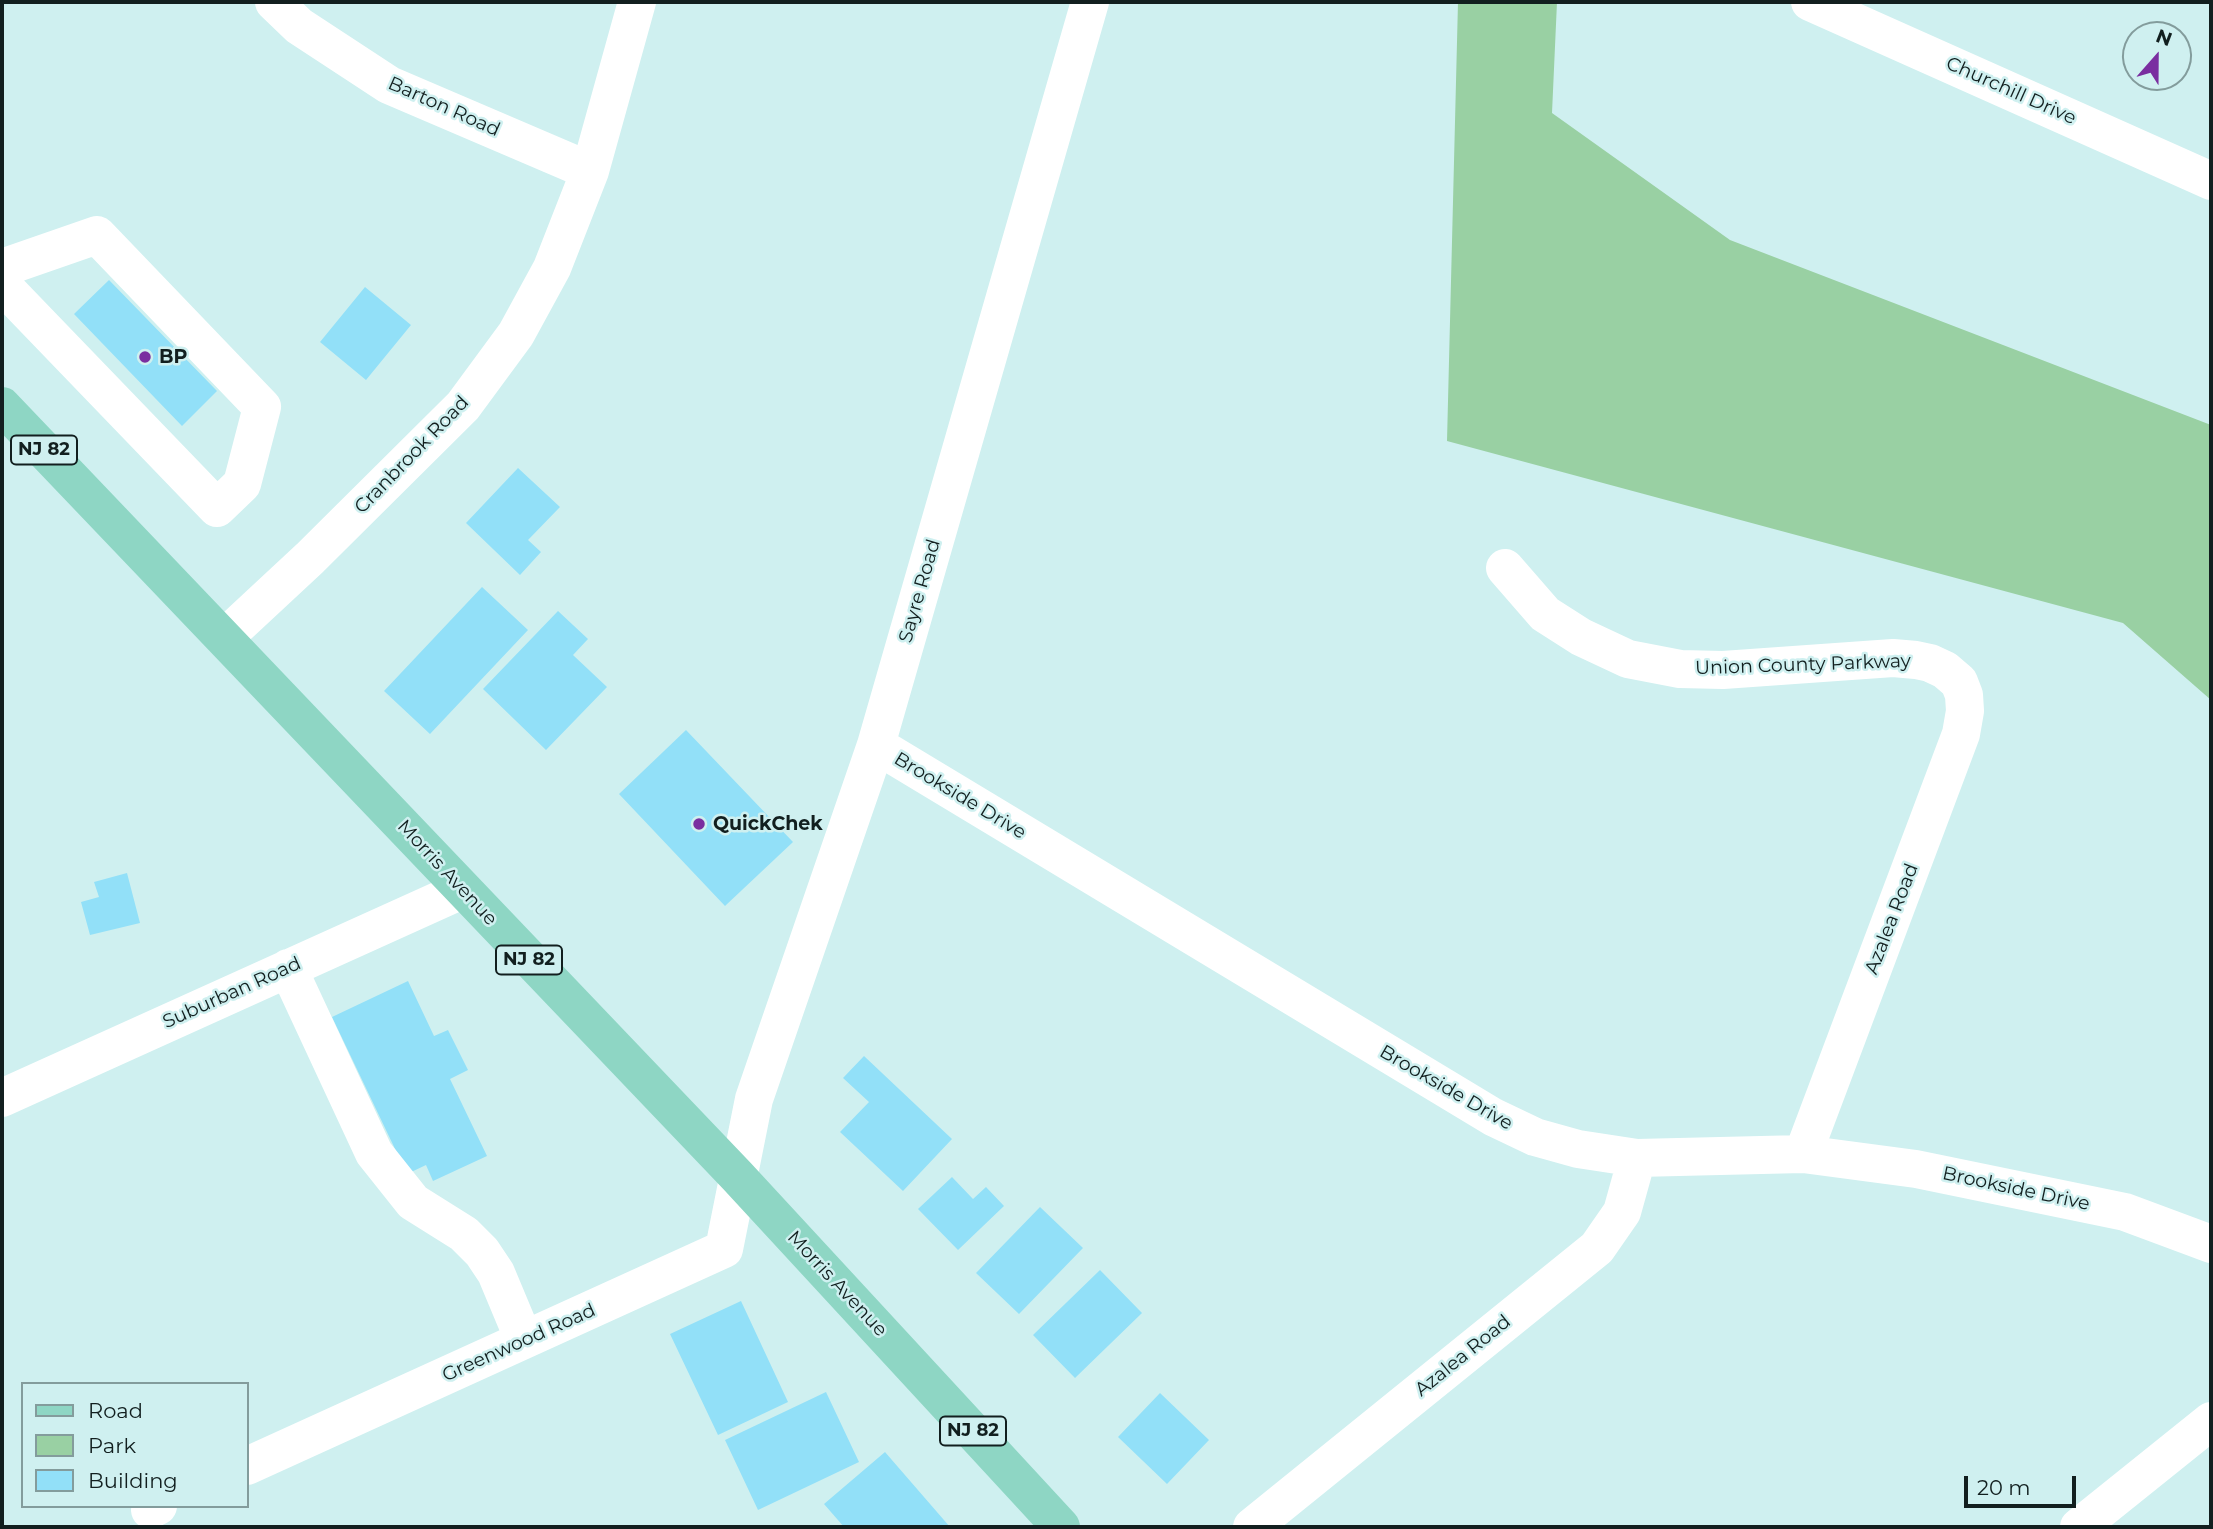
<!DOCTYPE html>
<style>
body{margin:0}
#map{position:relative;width:2213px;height:1529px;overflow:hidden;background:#cff0f0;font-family:Montserrat,sans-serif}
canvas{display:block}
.frame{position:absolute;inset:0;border:4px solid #121f1f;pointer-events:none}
.legend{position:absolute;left:21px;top:1382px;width:228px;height:126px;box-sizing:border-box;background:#cff0f0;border:2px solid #839c9c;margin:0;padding:9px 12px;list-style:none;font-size:21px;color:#121f1f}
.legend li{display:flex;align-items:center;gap:14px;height:35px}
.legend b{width:35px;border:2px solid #839c9c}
.north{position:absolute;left:2122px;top:21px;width:70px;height:70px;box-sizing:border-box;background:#cff0f0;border:2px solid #839c9c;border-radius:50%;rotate:21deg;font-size:19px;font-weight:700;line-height:28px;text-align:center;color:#121f1f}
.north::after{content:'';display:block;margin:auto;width:24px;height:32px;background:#7a2ea0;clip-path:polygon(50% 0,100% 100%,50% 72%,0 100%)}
.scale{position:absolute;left:1964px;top:1476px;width:112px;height:32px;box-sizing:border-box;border:4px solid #121f1f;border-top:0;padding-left:9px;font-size:21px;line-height:24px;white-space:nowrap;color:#121f1f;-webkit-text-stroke:5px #cff0f0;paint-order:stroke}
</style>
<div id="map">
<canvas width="2213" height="1529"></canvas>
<div class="frame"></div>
<ul class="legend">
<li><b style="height:9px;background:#8ed6c4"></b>Road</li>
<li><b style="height:19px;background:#99d0a3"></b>Park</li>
<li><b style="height:19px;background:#92e0f8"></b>Building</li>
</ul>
<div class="north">N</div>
<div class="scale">20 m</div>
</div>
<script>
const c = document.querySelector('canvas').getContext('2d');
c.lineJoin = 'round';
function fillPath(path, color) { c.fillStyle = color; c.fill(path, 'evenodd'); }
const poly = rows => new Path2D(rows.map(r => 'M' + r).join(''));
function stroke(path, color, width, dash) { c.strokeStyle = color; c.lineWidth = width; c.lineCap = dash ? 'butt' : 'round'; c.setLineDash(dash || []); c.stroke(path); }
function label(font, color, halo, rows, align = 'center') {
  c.font = font + ' Montserrat,sans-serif'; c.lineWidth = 5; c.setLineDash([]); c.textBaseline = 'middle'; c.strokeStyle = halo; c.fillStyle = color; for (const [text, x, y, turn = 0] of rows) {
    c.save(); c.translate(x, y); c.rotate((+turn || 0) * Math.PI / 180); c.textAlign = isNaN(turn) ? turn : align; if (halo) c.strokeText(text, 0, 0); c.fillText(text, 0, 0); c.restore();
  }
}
const green = poly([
 [1458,2,1557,2,1552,113,1730,240,2211,425,2211,700,2123,623,1447,441]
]);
const building = poly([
 [109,280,217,391,182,426,74,314],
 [365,287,411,325,366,380,320,342],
 [518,468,560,507,528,540,541,552,520,575,466,523],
 [482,587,528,630,430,734,384,691],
 [558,611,588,639,573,655,607,687,546,750,483,689],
 [686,730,793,842,725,906,619,794],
 [127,873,140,923,90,935,81,902,99,897,94,882],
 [408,981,434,1036,448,1030,468,1070,450,1079,487,1156,433,1181,426,1165,407,1174,332,1017],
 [864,1056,952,1139,903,1191,840,1132,869,1102,843,1078],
 [952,1177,973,1199,986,1187,1004,1206,958,1250,918,1209],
 [1040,1207,1083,1248,1019,1314,976,1273],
 [1100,1270,1142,1313,1075,1378,1033,1335],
 [741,1301,788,1402,718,1435,670,1334],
 [826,1392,859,1462,758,1510,725,1440],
 [1160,1393,1209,1440,1167,1484,1118,1437],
 [885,1452,950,1527,844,1527,824,1504]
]);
const minor = poly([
 [274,2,299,26,389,85,590,171],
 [1810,2,2211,181],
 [2,268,97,235,262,407,242,484,217,508,2,285],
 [1505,568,1545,614,1581,637,1628,659,1680,669,1723,670,1893,658,1916,660,1930,663,1945,670,1959,682,1964,695,1965,711,1961,734,1803,1154],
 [224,638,310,558,463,406,516,334,552,268,590,171,637,2],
 [876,745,1493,1117,1535,1137,1578,1149,1637,1158,1803,1154,1916,1169,2125,1212,2211,1244],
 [288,968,374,1153,413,1202,464,1234,482,1252,496,1273,524,1340],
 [2,1098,462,890],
 [247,1466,724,1249,754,1099,876,745,1090,2],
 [150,1510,158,1506],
 [1252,1527,1597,1248,1622,1212,1637,1158],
 [2079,1527,2211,1421]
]);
const major = poly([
 [2,406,737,1176,1061,1527]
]);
const markers = [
 [145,357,7,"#7a2ea0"],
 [699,824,7,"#7a2ea0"]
];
const shields = [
 [44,450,66],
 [529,960,66],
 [973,1431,66]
];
const shieldNames = [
 ["NJ 82",44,450],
 ["NJ 82",529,960],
 ["NJ 82",973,1431]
];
const streetNames = [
 ["Churchill Drive",2011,91,24],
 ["Barton Road",444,107,24],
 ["Cranbrook Road",412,455,-46],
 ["Sayre Road",920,591,-74],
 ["Union County Parkway",1803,665,-2],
 ["Brookside Drive",960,796,31],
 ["Morris Avenue",447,873,47],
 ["Azalea Road",1892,919,-69],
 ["Suburban Road",232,993,-24],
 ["Brookside Drive",1446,1088,30],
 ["Brookside Drive",2016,1189,12],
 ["Morris Avenue",837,1284,47],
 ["Greenwood Road",519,1343,-24],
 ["Azalea Road",1463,1356,-39]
];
const poiNames = [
 ["BP",159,357],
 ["QuickChek",713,824]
];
fillPath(green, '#99d0a3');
fillPath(building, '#92e0f8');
stroke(minor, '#fff', 38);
stroke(major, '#8ed6c4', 38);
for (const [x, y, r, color] of markers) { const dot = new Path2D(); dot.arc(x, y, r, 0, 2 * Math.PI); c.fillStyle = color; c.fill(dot); stroke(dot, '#cff0f0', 2.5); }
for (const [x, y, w] of shields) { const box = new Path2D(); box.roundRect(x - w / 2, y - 14.5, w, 29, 5); c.fillStyle = '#cff0f0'; c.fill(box); stroke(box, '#121f1f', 2); }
label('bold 18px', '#121f1f', null, shieldNames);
label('19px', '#121f1f', '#cff0f0', streetNames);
label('bold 19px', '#121f1f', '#cff0f0', poiNames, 'left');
</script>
